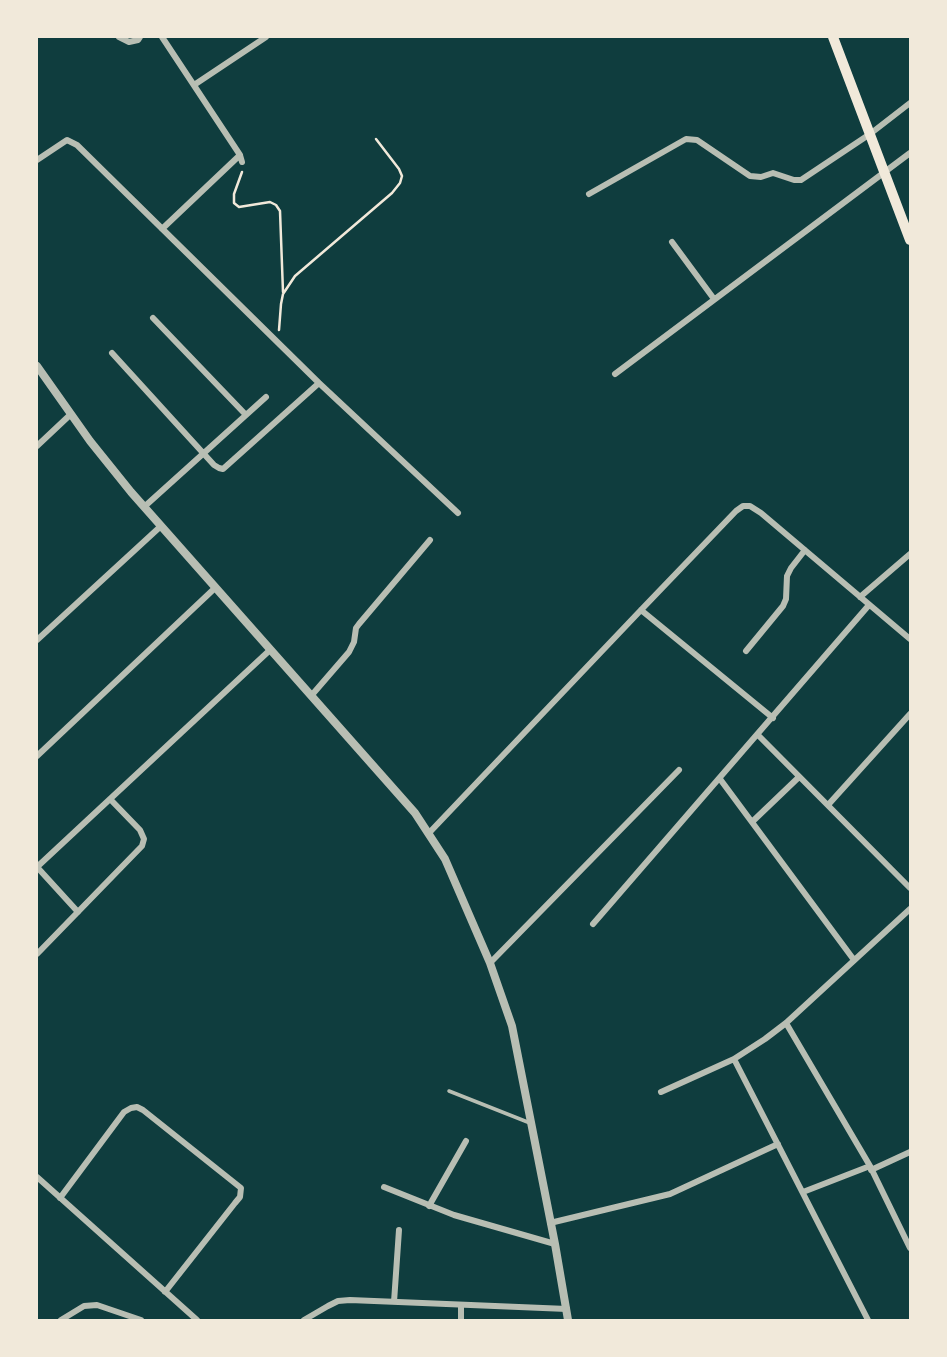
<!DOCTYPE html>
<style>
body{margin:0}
#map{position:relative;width:947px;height:1357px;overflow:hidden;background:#0f3d3e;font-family:"Titillium Web",sans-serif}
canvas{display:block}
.frame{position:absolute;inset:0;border:38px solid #f1e9da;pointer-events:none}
</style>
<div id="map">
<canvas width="947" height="1357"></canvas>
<div class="frame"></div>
</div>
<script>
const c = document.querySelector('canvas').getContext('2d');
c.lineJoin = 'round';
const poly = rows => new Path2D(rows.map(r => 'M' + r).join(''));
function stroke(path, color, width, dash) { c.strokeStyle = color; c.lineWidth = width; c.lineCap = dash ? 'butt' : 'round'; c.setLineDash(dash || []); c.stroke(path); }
const path = poly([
 [242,172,234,194,234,203,239,207,270,202,276,205,280,211,283,292],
 [279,330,281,304,283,294,295,276,392,193,400,183,402,176,399,169,376,139]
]);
const service = poly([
 [449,1091,530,1123]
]);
const minor = poly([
 [119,37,129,42,138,40,140,37],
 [162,37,240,155,242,162],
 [194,85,266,37],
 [37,160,67,140,77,145,319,383,458,513],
 [589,194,686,139,697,140,750,176,761,177,773,173,794,180,801,180,870,134,910,103],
 [162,229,240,155],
 [672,242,714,299],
 [153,318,246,415],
 [112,353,214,465,219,468,223,469,319,383],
 [615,374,910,153],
 [37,446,71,414],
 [144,507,266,397],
 [860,597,910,554],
 [641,610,773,718],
 [37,640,161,526],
 [746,651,783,606,786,599,787,576,791,568,805,550],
 [311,696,349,652,354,642,356,628,359,624,430,540],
 [758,735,910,888],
 [37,756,215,588],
 [720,779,854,960],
 [828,805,910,714],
 [752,822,799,777],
 [429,833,641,610,736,511,743,506,750,506,761,513,910,639],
 [37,867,270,650],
 [37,867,78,912],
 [593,924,869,605],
 [37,954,142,846,144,839,140,830,110,799],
 [490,963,679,770],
 [786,1023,870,1166,910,1248],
 [734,1059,868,1320],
 [661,1092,734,1059,765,1039,786,1023,910,909],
 [871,1170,910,1152],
 [37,1177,197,1320],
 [384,1187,454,1215,555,1244],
 [803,1192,870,1166],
 [60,1198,124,1112,131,1108,137,1107,143,1110,241,1188,240,1197,235,1203,165,1292],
 [429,1206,466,1141],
 [550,1223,670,1194,778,1144],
 [394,1302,399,1230],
 [61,1320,84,1306,97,1305,141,1320],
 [304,1320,328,1306,338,1301,350,1300,567,1309],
 [461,1320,461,1305]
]);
const tertiary = poly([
 [37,366,90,441,131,492,415,813,445,859,490,963,512,1026,555,1244,568,1320]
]);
const trunk = poly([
 [833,37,910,240]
]);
stroke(path, '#f1e9da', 2.5);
stroke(service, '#b8beb3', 3.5);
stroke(minor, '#b8beb3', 6);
stroke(tertiary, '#b8beb3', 8);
stroke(trunk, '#f1e9da', 10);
</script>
